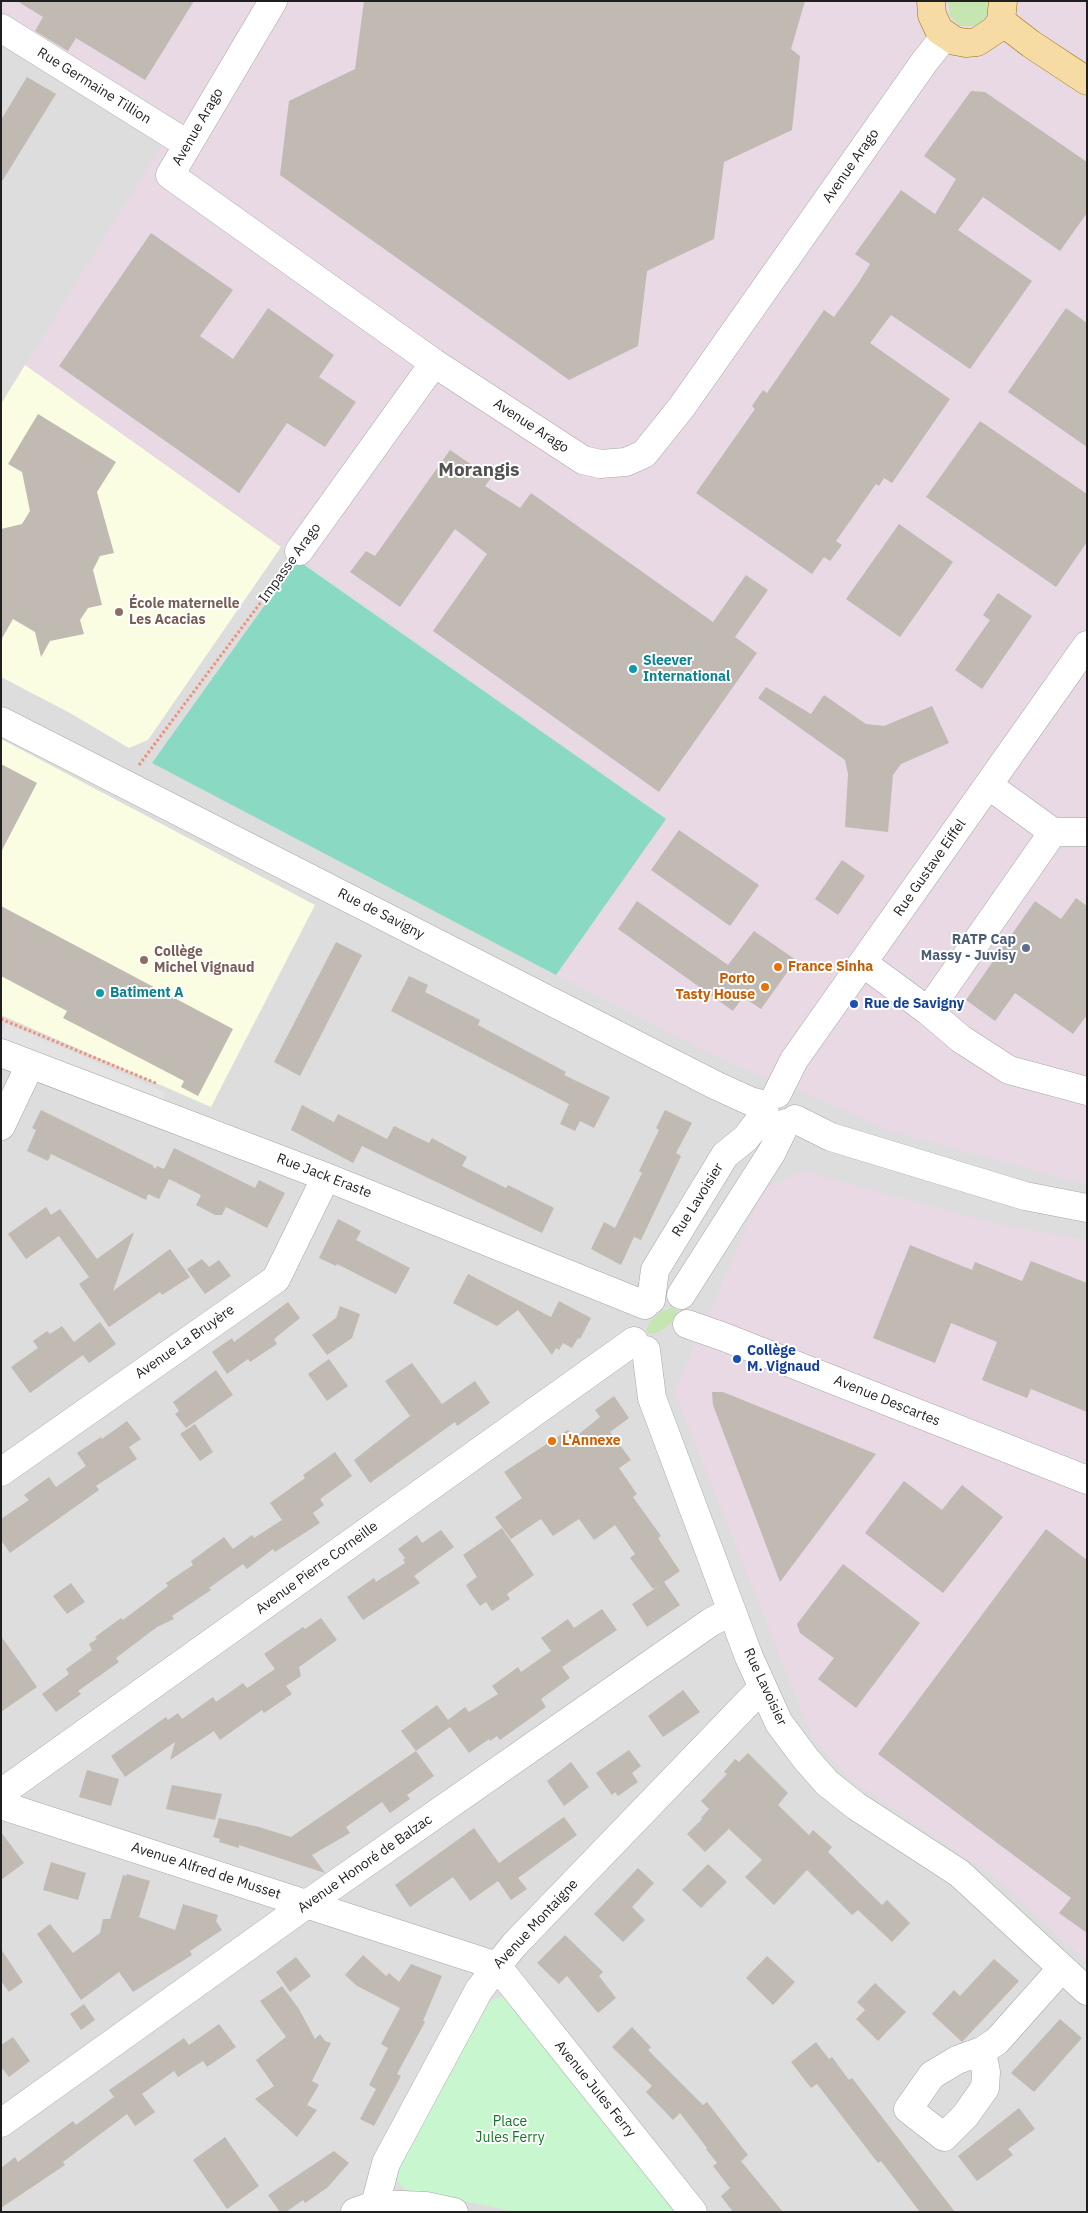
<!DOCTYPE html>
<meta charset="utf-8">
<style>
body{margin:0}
#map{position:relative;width:1088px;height:2213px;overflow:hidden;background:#f0ede6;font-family:"IBM Plex Sans",sans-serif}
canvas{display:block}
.frame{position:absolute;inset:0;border:2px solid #1f1f1f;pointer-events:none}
</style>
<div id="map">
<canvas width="1088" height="2213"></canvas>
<div class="frame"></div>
</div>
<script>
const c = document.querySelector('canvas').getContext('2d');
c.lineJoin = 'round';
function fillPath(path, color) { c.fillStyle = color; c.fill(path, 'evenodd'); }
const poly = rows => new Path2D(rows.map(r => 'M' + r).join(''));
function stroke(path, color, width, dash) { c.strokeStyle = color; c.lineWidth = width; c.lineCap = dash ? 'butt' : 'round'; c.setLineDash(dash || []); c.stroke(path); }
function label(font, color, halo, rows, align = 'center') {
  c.font = font + ' "IBM Plex Sans",sans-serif'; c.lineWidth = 4; c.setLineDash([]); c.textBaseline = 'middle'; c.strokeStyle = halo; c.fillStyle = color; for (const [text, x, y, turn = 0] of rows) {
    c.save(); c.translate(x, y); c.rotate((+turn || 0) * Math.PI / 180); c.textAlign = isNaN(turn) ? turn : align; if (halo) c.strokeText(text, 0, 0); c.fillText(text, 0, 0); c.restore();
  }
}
const residential = poly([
 [1,1,1087,1,1087,2212,1,2212]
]);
const industrial = poly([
 [1,1,1087,1,1087,1185,886,1130,840,1108,718,1058,556,975,666,818,25,365,177,120,1,15],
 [803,1171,996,1224,1087,1240,1087,1962,991,1875,847,1777,812,1737,674,1392,763,1189]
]);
const education = poly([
 [25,365,281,547,148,740,129,748,70,713,1,677,1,404],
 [1,739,315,905,211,1107,1,1015]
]);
const grass = poly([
 [948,1,989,1,989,12,981,23,975,26,960,26,950,16],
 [671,1308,677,1310,676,1316,670,1324,659,1332,651,1334,646,1331,650,1322,661,1312]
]);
const park = poly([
 [505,1997,676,2212,517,2212,404,2189,397,2180,399,2169,488,2004,494,1999]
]);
const pitch = poly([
 [297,560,666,819,556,975,152,763]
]);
const parking = poly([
 [5,1023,165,1092,163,1109,1,1040]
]);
const building = poly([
 [17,1,194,1,145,80,76,38,68,51,35,31,43,17],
 [364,1,805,1,791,49,800,56,792,130,724,162,714,239,647,271,638,346,569,380,280,175,289,101,355,69],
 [27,77,56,94,1,183,1,120],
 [971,91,985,92,1087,162,1087,213,1060,251,983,197,958,230,1032,281,970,369,891,315,870,343,950,399,892,483,884,478,879,486,876,484,836,541,842,545,830,561,824,557,812,574,696,493,755,409,752,406,763,390,767,393,824,310,834,317,859,282,870,264,855,254,901,190,935,214,956,179,924,156],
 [151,233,233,290,200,336,233,359,268,308,334,355,319,377,356,402,325,447,287,423,239,493,59,366],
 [1066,308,1087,323,1087,447,1008,392],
 [38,414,116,462,97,492,114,553,100,556,93,570,102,605,88,608,80,620,84,634,50,641,41,657,35,632,13,619,1,640,1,529,22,524,30,511,22,472,8,464],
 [980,421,1087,494,1087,542,1056,587,926,497],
 [450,450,491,478,485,486,520,508,531,493,713,622,746,575,768,590,735,637,757,653,659,792,433,631,487,554,455,529,400,607,350,572,366,551,375,556],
 [899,524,953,562,900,637,846,599],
 [998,593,1032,616,982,689,955,670,990,620,983,615],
 [766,687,811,714,824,695,866,724,884,726,932,706,949,743,901,764,893,775,888,832,845,827,848,774,845,760,758,698],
 [1,764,37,783,1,852],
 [679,830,759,885,730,926,651,870],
 [842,860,865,876,838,915,815,899],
 [1076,898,1087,906,1087,1015,1073,1034,1015,993,995,1021,966,1000,1035,901,1061,919],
 [637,901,728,965,754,931,796,960,761,1009,743,997,733,1011,618,929],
 [1,906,233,1029,198,1096,181,1087,184,1081,63,1018,67,1011,1,976],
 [336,942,362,955,300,1076,274,1062],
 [409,976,428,985,425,992,480,1020,478,1025,566,1072,564,1075,610,1097,594,1128,580,1121,575,1131,560,1124,569,1104,391,1011],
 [302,1105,334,1122,338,1114,387,1139,394,1126,429,1143,432,1138,467,1157,462,1166,506,1188,508,1185,554,1208,542,1233,362,1146,353,1163,291,1130],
 [41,1110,152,1165,155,1169,157,1166,164,1169,174,1148,255,1188,259,1180,285,1193,267,1228,226,1207,222,1215,215,1215,196,1205,201,1195,169,1179,159,1199,148,1194,146,1200,51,1154,48,1161,27,1151,36,1130,32,1128],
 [665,1110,692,1123,676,1153,681,1156,641,1240,634,1237,621,1265,591,1249,604,1222,615,1228,642,1173,639,1171,659,1130,656,1128],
 [46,1207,51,1215,60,1209,97,1259,134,1232,113,1291,170,1249,190,1277,162,1295,160,1292,109,1327,79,1284,89,1277,59,1236,26,1259,8,1234],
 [338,1219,361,1231,356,1240,410,1268,396,1294,337,1264,336,1266,319,1258],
 [910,1245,972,1270,975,1262,1022,1281,1031,1261,1087,1283,1087,1412,1031,1389,1027,1398,982,1380,997,1342,951,1323,935,1363,873,1338],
 [202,1259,209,1267,219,1260,231,1276,205,1294,187,1269],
 [468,1274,551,1317,559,1301,591,1318,580,1339,578,1338,572,1348,563,1343,559,1350,556,1348,552,1355,518,1310,497,1326,453,1303],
 [288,1302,300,1318,274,1339,277,1344,250,1362,248,1359,227,1374,212,1352,232,1338,234,1342],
 [340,1306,360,1314,352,1338,327,1355,312,1335,336,1318],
 [100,1322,116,1344,89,1363,83,1355,30,1393,11,1367,38,1348,33,1341,47,1331,50,1334,62,1326,74,1342],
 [329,1359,348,1386,327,1401,308,1374],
 [412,1363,442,1404,475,1381,490,1403,457,1426,455,1422,370,1483,354,1460,410,1416,385,1381],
 [216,1370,233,1395,186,1428,175,1414,179,1411,173,1402],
 [712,1392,723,1392,876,1454,780,1582,713,1405],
 [614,1396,629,1418,610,1432,631,1460,619,1468,637,1494,633,1497,661,1536,658,1538,680,1571,664,1582,680,1605,647,1627,632,1604,660,1585,653,1589,630,1558,635,1554,615,1525,594,1540,579,1519,553,1536,541,1519,511,1539,495,1517,522,1498,504,1472,568,1430,574,1438,600,1417,595,1410],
 [127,1421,141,1439,129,1447,137,1459,96,1486,99,1490,10,1553,1,1540,1,1519,29,1500,24,1495,49,1477,56,1487,86,1466,77,1453,101,1437,102,1439],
 [195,1424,213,1452,200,1461,180,1434],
 [335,1452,352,1476,320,1499,324,1505,313,1513,320,1523,275,1552,273,1549,247,1569,243,1564,209,1588,211,1590,172,1616,174,1619,157,1627,116,1658,119,1662,78,1691,81,1694,56,1712,42,1694,69,1674,66,1669,92,1650,89,1644,97,1639,95,1637,121,1618,123,1620,168,1586,166,1583,193,1565,191,1561,224,1537,233,1549,252,1535,254,1538,282,1520,270,1503,305,1478,303,1475],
 [904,1481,942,1510,962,1485,1003,1517,943,1593,865,1533],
 [502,1528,534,1575,507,1594,510,1599,492,1611,486,1602,480,1606,470,1592,466,1585,477,1577,463,1555],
 [1046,1529,1087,1560,1087,1933,1059,1913,1071,1898,878,1754],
 [441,1530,454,1547,414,1576,420,1583,363,1620,347,1597,374,1578,376,1582,405,1563,403,1560,405,1558,398,1549,417,1535,422,1543],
 [843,1564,920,1623,856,1708,818,1679,834,1658,800,1633,797,1624],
 [71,1583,85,1602,67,1614,53,1596],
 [602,1609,617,1630,562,1667,570,1678,541,1699,546,1707,500,1740,497,1736,490,1741,489,1739,469,1753,450,1727,416,1751,401,1731,437,1705,448,1720,465,1707,469,1712,498,1694,492,1686,518,1667,521,1672,551,1651,541,1638,568,1619,574,1628],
 [321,1618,337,1640,299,1667,301,1676,286,1686,292,1694,264,1713,262,1710,220,1740,214,1731,170,1760,175,1742,125,1777,111,1756,166,1717,168,1720,178,1713,182,1719,213,1697,216,1702,243,1683,247,1688,275,1669,264,1654,303,1627,305,1629],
 [1,1636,37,1687,1,1712],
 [683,1690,700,1712,663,1737,648,1716],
 [629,1750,641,1766,632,1773,638,1782,618,1796,615,1792,612,1795,596,1773],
 [416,1751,434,1776,407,1795,410,1799,390,1813,382,1802,346,1827,350,1833,312,1855,325,1873,239,1845,239,1848,219,1842,220,1839,213,1837,219,1818,259,1827,291,1837],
 [748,1753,788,1793,778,1805,809,1835,813,1830,832,1847,828,1852,882,1905,887,1900,910,1923,892,1942,858,1910,852,1915,807,1870,774,1905,745,1877,762,1860,729,1829,705,1852,687,1834,702,1819,701,1818,709,1809,701,1801,727,1774,724,1772,735,1759,739,1762],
 [571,1762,589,1787,564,1806,547,1781],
 [87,1770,119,1779,111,1806,79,1797],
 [172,1785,222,1794,215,1820,166,1809],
 [564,1817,577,1835,518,1878,527,1889,511,1900,498,1881,470,1901,453,1877,410,1907,395,1885,474,1828,499,1863],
 [1,1832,24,1863,1,1880],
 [51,1862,86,1873,78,1900,43,1890],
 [708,1864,727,1882,701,1908,682,1890],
 [638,1868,654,1883,632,1907,645,1920,623,1942,594,1914],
 [127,1874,150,1881,139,1917,175,1930,183,1904,218,1915,216,1921,222,1930,190,1951,192,1955,133,1992,119,1972,81,2000,37,1934,50,1924,73,1953,100,1933,103,1919,110,1919,123,1875,126,1876],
 [565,1935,603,1972,599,1976,616,1998,598,2013,567,1976,559,1984,537,1963],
 [1,1949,23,1982,9,1992,1,1981],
 [363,1955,386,1976,389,1973,399,1982,411,1964,442,1976,423,2021,425,2022,397,2074,401,2076,374,2126,360,2119,376,2089,369,2085,388,2048,381,2044,400,2008,357,1986,345,1975],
 [767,1956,795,1982,773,2005,746,1978],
 [296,1957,311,1976,290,1992,276,1972],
 [994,1959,1019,1981,962,2042,932,2014,954,1990,960,1996],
 [875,1983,906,2012,878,2041,856,2019,865,2010,857,2002],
 [282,1986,299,2009,315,2039,320,2034,325,2041,331,2043,312,2081,319,2085,307,2105,317,2110,297,2137,255,2099,274,2086,256,2060,286,2037,260,2001],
 [84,2004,95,2020,81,2030,70,2014],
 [1060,2019,1082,2038,1034,2092,1011,2073],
 [219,2024,236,2047,207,2067,203,2061,178,2077,174,2071,142,2094,155,2112,135,2126,127,2114,63,2162,65,2165,1,2208,1,2168,15,2157,18,2162,73,2121,76,2125,114,2097,109,2090,184,2038,189,2045],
 [632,2027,651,2047,648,2050,703,2105,707,2102,748,2155,741,2161,783,2212,733,2212,721,2196,730,2188,713,2166,717,2163,706,2149,707,2148,680,2113,673,2120,646,2092,652,2086,612,2047],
 [13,2037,30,2061,9,2077,1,2067,1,2045],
 [816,2042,829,2059,832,2057,849,2080,852,2078,955,2212,920,2212,881,2161,878,2163,817,2084,811,2088,791,2062],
 [1019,2108,1035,2129,1008,2149,1013,2155,977,2181,958,2156],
 [225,2137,259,2186,227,2209,193,2160],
 [334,2151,349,2163,327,2188,305,2203,303,2200,286,2212,280,2212,268,2195]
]);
const path = poly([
 [139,765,285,570],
 [1,1019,158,1084]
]);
const minor = poly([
 [273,1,170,175,434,363,583,460,600,464,626,462,644,454,681,408,925,61,945,36],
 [1,28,187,144],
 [299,551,434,363],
 [1,721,717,1086,750,1101,762,1104],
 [988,785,1053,832,1087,832],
 [863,963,928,1011,961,1039,1009,1070,1087,1091],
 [928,1011,1053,832],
 [1,1053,326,1177,645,1305],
 [777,1094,794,1060,1087,645],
 [795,1119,831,1137,1025,1196,1087,1208],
 [1,1126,30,1065],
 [681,1295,772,1152,786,1123],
 [651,1300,655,1270,725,1155,746,1138,765,1113],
 [687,1324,724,1337,1087,1480],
 [646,1350,652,1398,749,1657,779,1723,806,1759,827,1783,856,1806,959,1873,1087,1991],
 [1,1472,276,1279,326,1177],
 [1,1793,634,1341],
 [1,1805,497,1966,693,2212],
 [982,2051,986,2072,985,2088,965,2116,944,2137,908,2109,932,2075,957,2060,982,2051,997,2041,1062,1968],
 [1,2123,307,1904,711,1622,732,1611],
 [375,2205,386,2163,479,1990,497,1966,515,1944,762,1688],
 [355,2212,375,2205,402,2205,426,2206,454,2212]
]);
const major = poly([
 [931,1,932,15,939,30,955,41,966,43,977,42,995,30,1001,21,1003,1],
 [1001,21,1031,44,1087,81]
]);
const markers = [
 [119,612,5,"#8d6e63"],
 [633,669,5,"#0f9aa8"],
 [1026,948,5,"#5c6f8a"],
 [144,960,5,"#8d6e63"],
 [778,967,5,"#e8710a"],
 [765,987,5,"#e8710a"],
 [100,993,5,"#0f9aa8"],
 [854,1004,5,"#1a4fb4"],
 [737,1359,5,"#1a4fb4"],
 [552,1441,5,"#e8710a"]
];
const streetNames = [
 ["Rue Germaine Tillion",94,86,32],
 ["Avenue Arago",198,127,-60],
 ["Avenue Arago",851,166,-55],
 ["Avenue Arago",531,426,33],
 ["Impasse Arago",290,563,-54],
 ["Rue Gustave Eiffel",930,868,-55],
 ["Rue de Savigny",381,914,27],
 ["Rue Jack Eraste",324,1176,21],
 ["Rue Lavoisier",698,1200,-58],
 ["Avenue La Bruyère",185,1342,-35],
 ["Avenue Descartes",887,1401,22],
 ["Avenue Pierre Corneille",317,1568,-36],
 ["Rue Lavoisier",765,1687,65],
 ["Avenue Honoré de Balzac",365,1864,-35],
 ["Avenue Alfred de Musset",206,1871,18],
 ["Avenue Montaigne",536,1924,-47],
 ["Avenue Jules Ferry",595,2089,51]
];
const educationNames = [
 ["École maternelle",129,604],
 ["Les Acacias",129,620],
 ["Collège",154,952],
 ["Michel Vignaud",154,968]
];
const cultureNames = [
 ["Sleever",643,661],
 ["International",643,677],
 ["Batiment A",110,993]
];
const serviceNames = [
 ["RATP Cap",1016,940],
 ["Massy - Juvisy",1016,956]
];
const foodNames = [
 ["France Sinha",788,967],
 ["Porto",755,979,"right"],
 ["Tasty House",755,995,"right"],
 ["L'Annexe",562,1441]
];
const transitNames = [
 ["Rue de Savigny",864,1004],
 ["Collège",747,1351],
 ["M. Vignaud",747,1367]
];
const parkNames = [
 ["Place",510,2122],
 ["Jules Ferry",510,2138]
];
const districtNames = [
 ["Morangis",479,471]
];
fillPath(residential, '#ddd');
fillPath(industrial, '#e8d9e4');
fillPath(education, '#fafde2');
fillPath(grass, '#c5e6b0');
fillPath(park, '#c7f6cf');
fillPath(pitch, '#8ad9c3');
fillPath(parking, '#e3e3e3');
fillPath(building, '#c0bab3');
stroke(minor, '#a6a6a6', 29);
stroke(major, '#927309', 29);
stroke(path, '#f18f76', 3, [2.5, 2.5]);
stroke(minor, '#fff', 28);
stroke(major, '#f6dba5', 28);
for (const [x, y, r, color] of markers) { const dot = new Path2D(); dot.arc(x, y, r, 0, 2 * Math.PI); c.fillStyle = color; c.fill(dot); stroke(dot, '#fff', 2); }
label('14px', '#1f1f1f', '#fff', streetNames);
label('bold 14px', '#785e54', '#fff', educationNames, 'left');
label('bold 14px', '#0d838f', '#fff', cultureNames, 'left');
label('bold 14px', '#4e5e75', '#fff', serviceNames, 'right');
label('bold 14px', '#c56008', '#fff', foodNames, 'left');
label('bold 14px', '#164399', '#fff', transitNames, 'left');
label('14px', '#137826', '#fff', parkNames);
label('bold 19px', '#525252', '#fff', districtNames);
</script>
